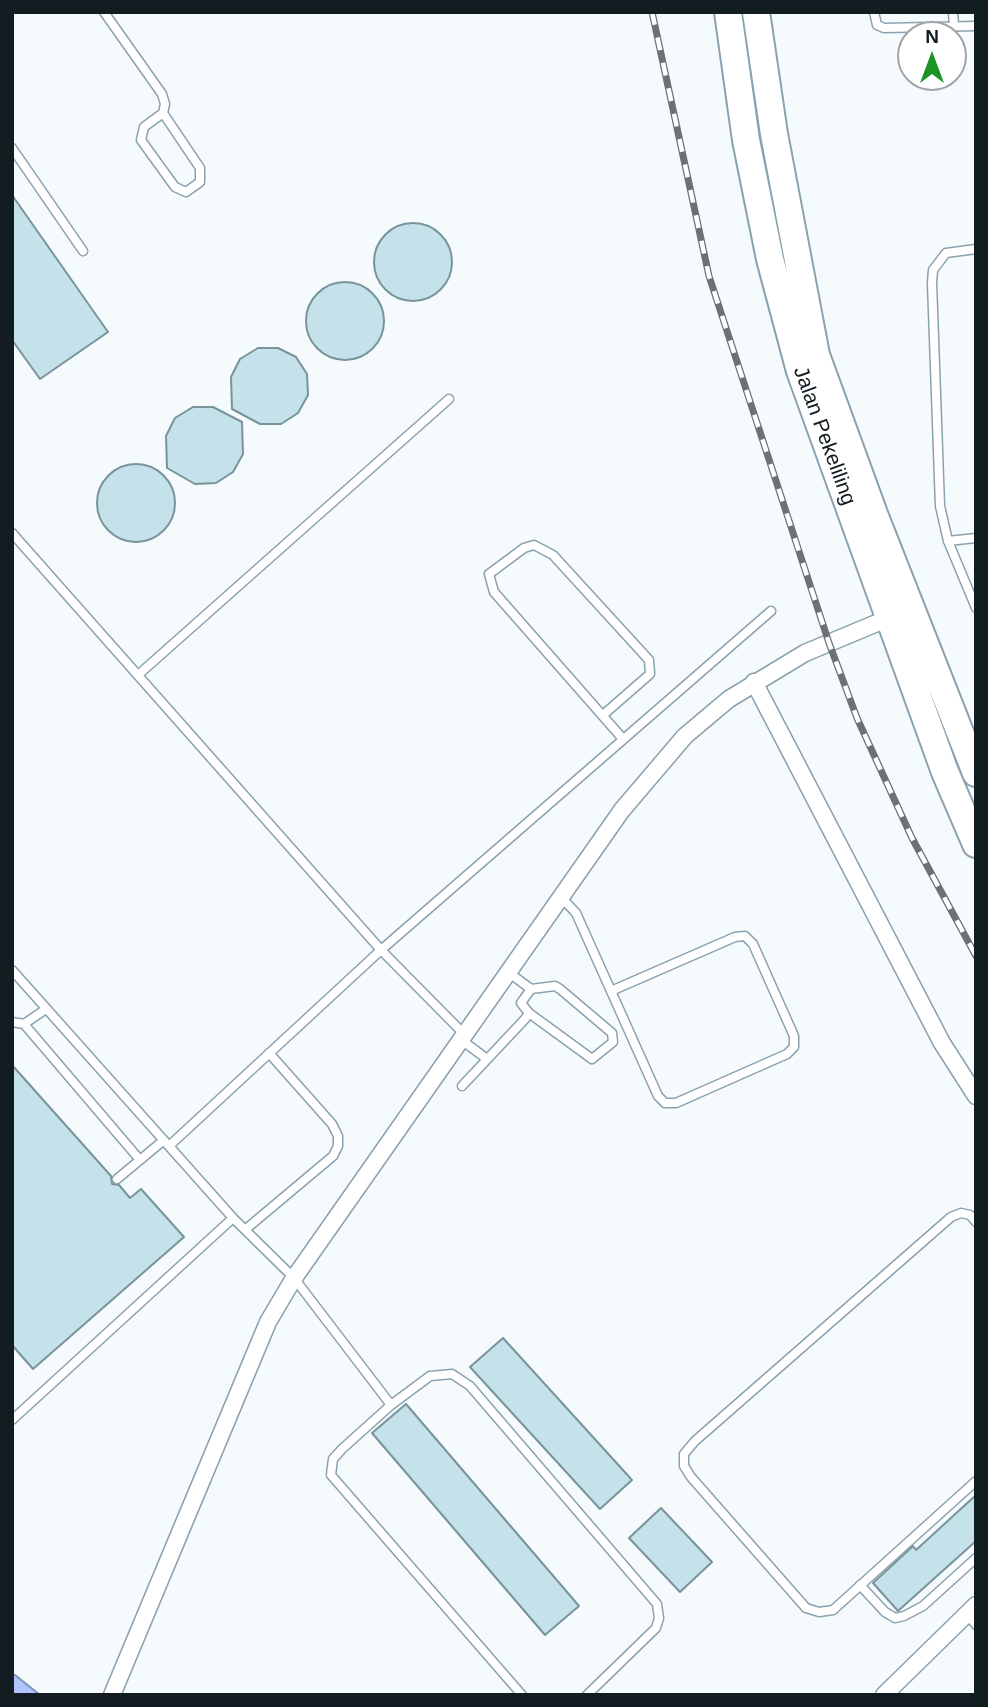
<!DOCTYPE html>
<style>
body{margin:0}
#map{position:relative;width:988px;height:1707px;overflow:hidden;background:#f5fafd;font-family:Helvetica,sans-serif}
canvas{display:block}
.frame{position:absolute;inset:0;border:14px solid #131c21;pointer-events:none}
.north{position:absolute;left:897px;top:21px;width:70px;height:70px;box-sizing:border-box;background:#fff;border:2px solid #a1a4a6;border-radius:50%;rotate:0deg;font-size:19px;font-weight:700;line-height:28px;text-align:center;color:#131c21}
.north::after{content:'';display:block;margin:auto;width:24px;height:32px;background:#1a9525;clip-path:polygon(50% 0,100% 100%,50% 72%,0 100%)}
</style>
<div id="map">
<canvas width="988" height="1707"></canvas>
<div class="frame"></div>
<div class="north">N</div>
</div>
<script>
const c = document.querySelector('canvas').getContext('2d');
c.lineJoin = 'round';
function fillPath(path, color) { c.fillStyle = color; c.fill(path, 'evenodd'); }
const poly = rows => new Path2D(rows.map(r => 'M' + r).join(''));
function stroke(path, color, width, dash) { c.strokeStyle = color; c.lineWidth = width; c.lineCap = dash ? 'butt' : 'round'; c.setLineDash(dash || []); c.stroke(path); }
function label(font, color, halo, rows, align = 'center') {
  c.font = font + ' Helvetica,sans-serif'; c.lineWidth = 5; c.setLineDash([]); c.textBaseline = 'middle'; c.strokeStyle = halo; c.fillStyle = color; for (const [text, x, y, turn = 0] of rows) {
    c.save(); c.translate(x, y); c.rotate((+turn || 0) * Math.PI / 180); c.textAlign = isNaN(turn) ? turn : align; if (halo) c.strokeText(text, 0, 0); c.fillText(text, 0, 0); c.restore();
  }
}
const water = poly([
 [12,1675,15,1675,40,1695,12,1695,12,1675]
]);
const building = poly([
 [12,195,108,332,40,379,12,340,12,195],
 '374 262a39 39 0 1 1 78 0a39 39 0 1 1-78 0Z',
 '306 321a39 39 0 1 1 78 0a39 39 0 1 1-78 0Z',
 [258,348,278,348,296,357,307,374,308,395,298,413,281,424,260,424,232,409,231,377,240,359,258,348],
 [193,407,213,407,242,422,243,454,233,472,216,483,195,484,167,468,166,436,175,418,193,407],
 '97 503a39 39 0 1 1 78 0a39 39 0 1 1-78 0Z',
 [12,1065,111,1176,112,1184,119,1185,130,1198,141,1189,184,1237,33,1369,12,1345,12,1065],
 [503,1338,632,1480,600,1509,470,1367,503,1338],
 [406,1404,579,1606,545,1635,372,1433,406,1404],
 [976,1495,976,1541,898,1611,873,1583,913,1546,916,1550,976,1495],
 [661,1508,712,1562,680,1592,629,1538,661,1508]
]);
const lane = poly([
 [104,12,162,94,165,104,163,113,200,168,200,182,186,192,175,187,141,140,144,127,163,113],
 [874,12,877,25,884,28,976,26],
 [953,12,954,26],
 [12,148,83,251],
 [976,249,946,253,933,270,932,283,940,506,948,541,976,608],
 [12,533,381,950,464,1034],
 [948,541,976,538],
 [138,675,449,399],
 [603,715,650,674,649,660,553,555,534,545,524,548,489,574,494,592,623,739],
 [561,897,576,913,611,991,658,1096,665,1103,676,1103,787,1054,794,1047,794,1036,753,944,745,936,735,937,611,991],
 [12,970,233,1218,294,1278,391,1405,430,1376,452,1374,470,1386,657,1604,659,1618,656,1628,587,1695],
 [508,972,531,989,555,986,560,989,612,1033,613,1042,592,1059,529,1013],
 [12,1022,24,1024,140,1160],
 [24,1024,46,1009],
 [460,1039,487,1059],
 [462,1086,525,1019,529,1013,521,1003,531,989],
 [169,1146,381,950,771,611],
 [117,1179,164,1140],
 [976,1222,970,1215,961,1213,951,1217,695,1441,684,1454,684,1466,691,1477,806,1608,819,1612,833,1610,976,1481],
 [246,1229,333,1156,338,1146,338,1136,332,1124,269,1053],
 [391,1405,342,1449,333,1459,331,1475,522,1695],
 [12,1420,233,1218],
 [860,1585,885,1612,895,1618,904,1616,923,1606,976,1558],
 [967,1614,976,1625]
]);
const street = poly([
 [754,682,942,1043,976,1096],
 [112,1695,268,1322,294,1278,622,810,685,736,729,699,805,653,896,615],
 [884,1695,976,1605]
]);
const primary = poly([
 [728,12,746,140,770,259,800,371,945,772,976,844],
 [756,12,774,134,816,355,874,514,976,773]
]);
const rail = poly([
 [652,12,709,276,829,643,857,718,912,838,976,956]
]);
const streetNames = [
 ["Jalan Pekeliling",824,436,70]
];
fillPath(water, '#b0c4fd');
stroke(water, '#8192bb', 2);
fillPath(building, '#c5e2ea');
stroke(building, '#78939b', 2);
stroke(lane, '#8aa2af', 11);
stroke(street, '#8aa2af', 19);
stroke(primary, '#8aa2af', 30);
stroke(lane, '#fff', 8);
stroke(street, '#fff', 16);
stroke(primary, '#fff', 26);
stroke(rail, '#6b7277', 7);
stroke(rail, '#fff', 4.5, [13]);
label('21px', '#131c21', '#fff', streetNames);
</script>
